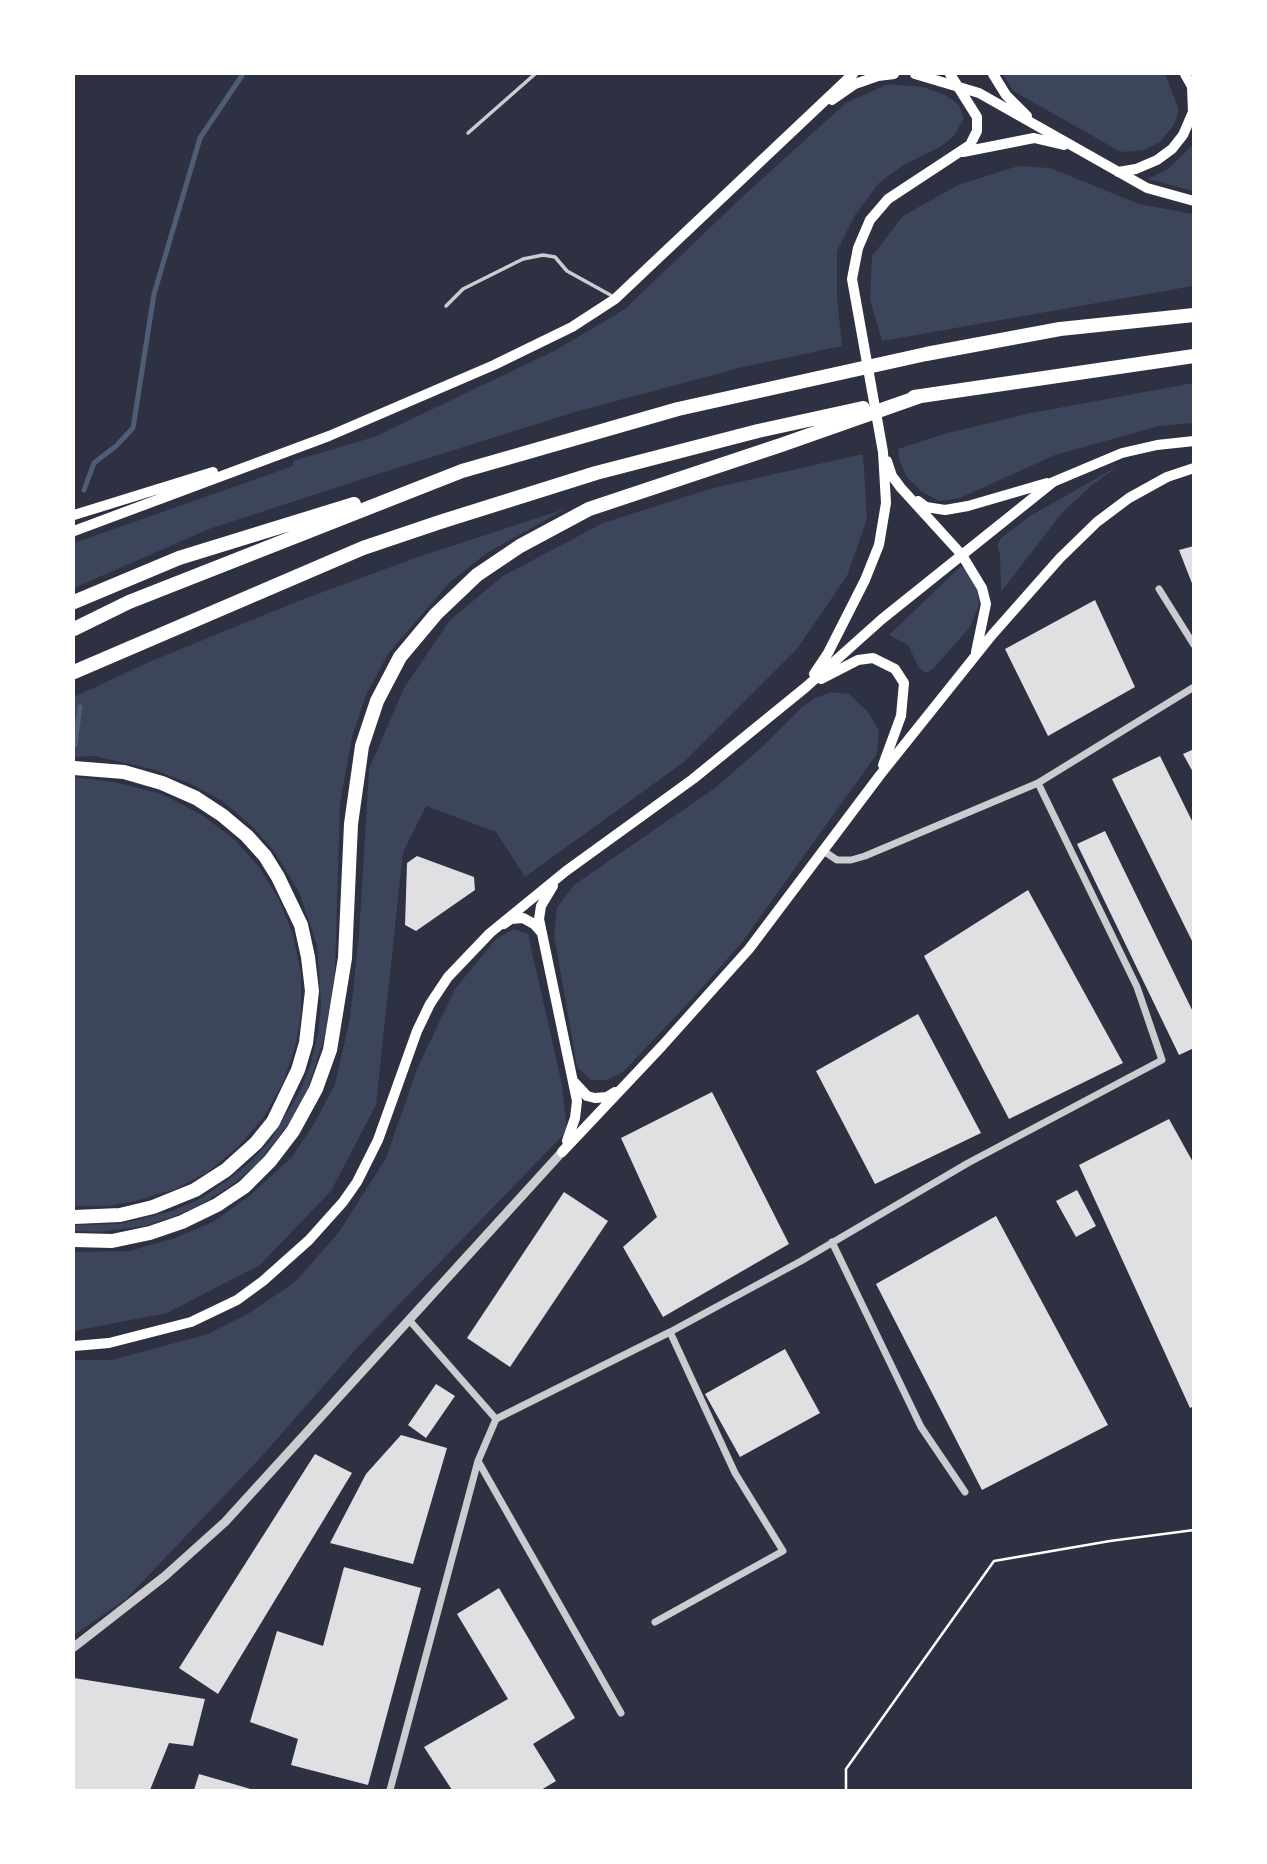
<!DOCTYPE html>
<style>
body{margin:0}
#map{position:relative;width:1267px;height:1864px;overflow:hidden;background:#2d3142;font-family:"Varela Round",sans-serif}
canvas{display:block}
.frame{position:absolute;inset:0;border:75px solid #fff;pointer-events:none}
</style>
<div id="map">
<canvas width="1267" height="1864"></canvas>
<div class="frame"></div>
</div>
<script>
const c = document.querySelector('canvas').getContext('2d');
c.lineJoin = 'round';
function fillPath(path, color) { c.fillStyle = color; c.fill(path, 'evenodd'); }
const poly = rows => new Path2D(rows.map(r => 'M' + r).join(''));
function stroke(path, color, width, dash) { c.strokeStyle = color; c.lineWidth = width; c.lineCap = dash ? 'butt' : 'round'; c.setLineDash(dash || []); c.stroke(path); }
const green = poly([
 [1003,74,1165,74,1179,110,1174,125,1160,142,1144,150,1121,152,1013,91],
 [888,84,924,87,945,95,959,105,964,118,954,136,940,147,902,166,879,183,855,215,837,251,837,298,842,346,743,367,575,412,381,473,209,529,74,588,74,543,293,466,293,461,374,437,556,350,625,309,741,198,846,103],
 [1193,145,1193,191,1148,179,1168,169],
 [1018,166,1050,168,1139,204,1193,214,1193,286,882,341,870,300,872,256,903,216,958,185],
 [1193,383,1193,423,1159,426,1055,455,960,498,939,501,921,491,907,477,899,460,898,449,944,434,1026,414],
 [863,454,867,519,847,576,797,649,684,762,525,877,496,832,426,806,403,852,376,1105,331,1191,260,1265,167,1313,74,1331,74,1252,129,1251,175,1238,213,1222,248,1197,292,1157,315,1122,335,1084,350,1018,359,935,369,769,404,688,450,620,503,576,603,523,713,488],
 [1120,465,1092,485,1061,514,1001,592,1000,553,997,546,1001,538,1030,516],
 [565,509,487,553,450,582,388,654,366,695,352,737,340,804,335,972,325,1035,306,1095,290,1123,256,1165,232,1185,202,1204,175,1216,144,1226,99,1232,74,1231,74,1225,120,1224,172,1211,200,1199,229,1179,251,1161,270,1141,299,1093,310,1066,318,1034,321,1006,317,945,299,892,274,851,251,825,222,801,189,783,152,769,94,756,74,757,74,697,149,662,301,600,418,557],
 [961,566,969,574,977,589,979,605,970,627,933,669,926,673,919,668,908,645,889,635],
 [832,692,849,694,869,713,879,731,877,754,743,941,693,998,623,1072,607,1080,591,1080,577,1067,554,935,557,908,574,885,715,788,763,746,801,708,815,698],
 [74,777,114,782,162,794,202,815,235,840,260,868,279,900,293,934,301,974,301,1014,295,1048,283,1083,263,1118,239,1146,208,1172,175,1189,136,1201,107,1206,74,1206],
 [514,929,528,934,562,1085,567,1131,356,1349,262,1456,126,1599,74,1635,74,1360,112,1360,208,1334,251,1312,296,1281,339,1232,386,1158,417,1069,455,989,496,939]
]);
const stream = poly([
 [84,490,94,463,116,446,133,428,154,294,200,138,243,74],
 [75,745,80,707]
]);
const building = poly([
 [1194,546,1194,586,1193,586,1179,550],
 [1095,600,1135,687,1048,736,1005,649],
 [1194,749,1194,774,1183,754],
 [1160,756,1194,825,1194,945,1112,779],
 [1105,831,1194,1014,1194,1048,1179,1055,1077,844],
 [417,856,474,877,475,890,416,931,405,925,407,863],
 [1028,890,1123,1063,1009,1119,924,956],
 [918,1014,981,1133,875,1184,816,1071],
 [712,1092,789,1244,663,1317,623,1247,657,1217,621,1138],
 [1169,1119,1194,1164,1194,1406,1190,1408,1079,1165],
 [1077,1190,1096,1226,1076,1237,1056,1201],
 [564,1192,608,1221,510,1367,467,1338],
 [996,1216,1108,1425,982,1490,876,1284],
 [785,1349,820,1413,740,1457,705,1394],
 [436,1384,455,1396,426,1438,408,1425],
 [401,1435,447,1448,413,1564,330,1543,366,1474],
 [315,1454,352,1473,218,1694,179,1668],
 [344,1567,421,1588,368,1785,291,1765,298,1739,250,1722,277,1631,323,1646],
 [499,1588,575,1718,533,1744,556,1781,541,1790,452,1790,424,1747,508,1699,457,1614],
 [74,1678,205,1699,193,1746,169,1743,150,1790,74,1790],
 [199,1774,254,1790,194,1790]
]);
const path = poly([
 [846,1790,846,1769,994,1561,1110,1541,1194,1530]
]);
const service = poly([
 [468,133,535,74],
 [446,306,463,289,523,259,543,255,555,257,567,271,614,297]
]);
const minor = poly([
 [1159,589,1194,645],
 [822,850,837,860,851,860,865,856,1038,783,1194,687],
 [832,1242,921,1427,965,1492],
 [410,1321,496,1419,670,1332,801,1261,968,1163,1162,1060,1137,987,1038,783],
 [478,1461,621,1713],
 [655,1622,783,1551,735,1473,670,1332],
 [390,1790,478,1461,496,1419]
]);
const tertiary = poly([
 [74,1647,165,1576,225,1522,562,1152]
]);
const secondary = poly([
 [915,74,979,93,1147,188,1194,201],
 [993,74,1006,95,1027,116],
 [1185,74,1194,90],
 [832,100,855,84,878,76,894,74],
 [963,152,1034,138,1064,145],
 [1118,172,1136,169,1157,160,1172,149,1183,135,1193,112,1192,87],
 [887,461,892,476,901,488,962,555,982,588,986,604,976,652],
 [918,501,926,507,945,510,968,506,1047,483],
 [74,515,213,472],
 [74,531,329,436,494,365,572,327,615,299,853,74],
 [814,674,828,653,865,580,879,545,886,503,883,452,852,279,858,248,870,220,888,199,970,145,977,131,977,117,950,74],
 [821,679,858,660,873,658,895,669,904,683,901,716,883,765],
 [553,886,541,906,539,919,577,1101,575,1118,567,1141],
 [504,924,511,919,523,918,534,924,541,932],
 [575,1083,587,1096,595,1098,607,1097,615,1092],
 [562,1152,662,1046,749,949,880,775,992,635,1060,558,1097,522,1129,498,1167,477,1194,468],
 [74,1346,109,1343,191,1322,237,1300,263,1281,309,1240,343,1202,357,1182,378,1140,417,1031,430,1004,448,977,490,933,566,871,693,779,806,687,882,619,1053,482,1122,453,1157,445,1194,441]
]);
const motorway = poly([
 [914,397,1194,356],
 [74,602,179,558,354,504],
 [74,629,129,602,462,471,678,409,926,354,1060,329,1194,315],
 [74,672,363,548,440,522,596,473,758,431,863,408],
 [74,768,124,772,162,783,196,798,222,815,247,836,265,856,278,877,301,925,308,957,312,991,306,1043,298,1070,273,1122,256,1143,226,1170,195,1190,153,1207,120,1215,74,1217],
 [74,1240,112,1241,150,1233,182,1222,217,1205,244,1187,270,1161,293,1131,316,1089,330,1050,345,958,351,824,362,746,377,701,400,657,436,614,477,575,520,546,589,509,781,445,921,396]
]);
fillPath(green, '#3c4559');
stroke(stream, '#4f5d75', 5);
fillPath(building, '#e0e0e3');
stroke(path, '#fff', 2.5);
stroke(service, '#caccd0', 3.5);
stroke(minor, '#caccd0', 7);
stroke(tertiary, '#caccd0', 9);
stroke(secondary, '#fff', 10);
stroke(motorway, '#fff', 14);
</script>
